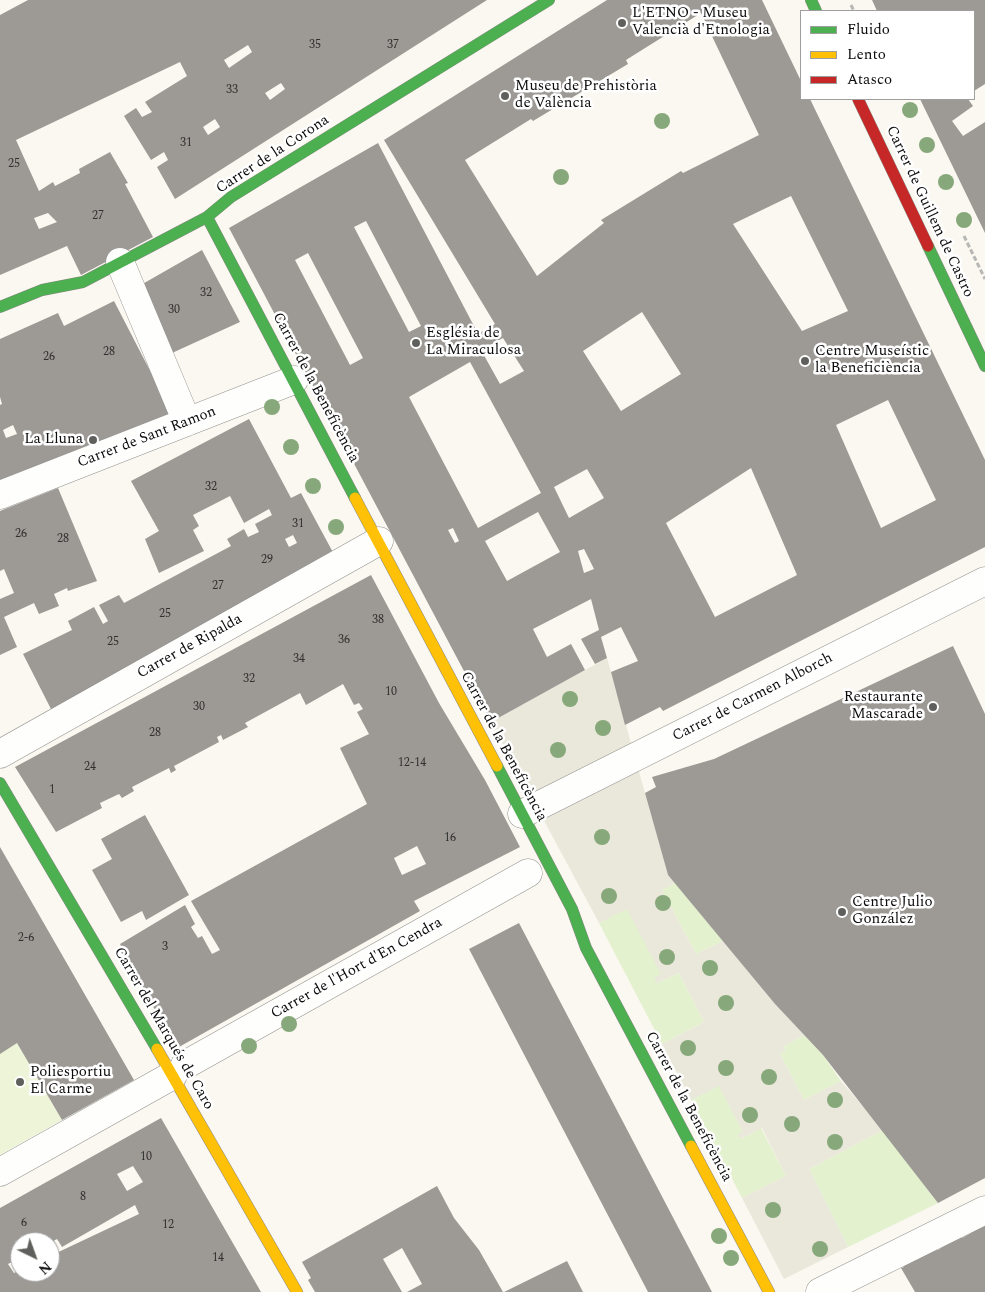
<!DOCTYPE html>
<meta charset="utf-8">
<style>
body{margin:0}
#map{position:relative;width:985px;height:1292px;overflow:hidden;background:#faf8f0;font-family:Spectral,serif}
canvas{display:block}
.legend{position:absolute;left:800px;top:10px;width:175px;height:90px;box-sizing:border-box;background:#fff;border:1px solid #9e9e9e;margin:0;padding:6px 9px;list-style:none;font-size:15px;color:#0c0c0c}
.legend li{display:flex;align-items:center;gap:10px;height:25px}
.legend b{width:25px;border:1px solid #9e9e9e}
.north{position:absolute;left:10px;top:1232px;width:50px;height:50px;box-sizing:border-box;background:#fff;border:1px solid #9e9e9e;border-radius:50%;rotate:138deg;font-size:14px;font-weight:700;line-height:20px;text-align:center;color:#0c0c0c}
.north::after{content:'';display:block;margin:auto;width:18px;height:22px;background:#5f5f5c;clip-path:polygon(50% 0,100% 100%,50% 72%,0 100%)}
</style>
<div id="map">
<canvas width="985" height="1292"></canvas>
<ul class="legend">
<li><b style="height:6px;background:#4caf50"></b>Fluido</li>
<li><b style="height:6px;background:#ffc107"></b>Lento</li>
<li><b style="height:6px;background:#c62828"></b>Atasco</li>
</ul>
<div class="north">N</div>
</div>
<script>
const c = document.querySelector('canvas').getContext('2d');
c.lineJoin = 'round';
function fillPath(path, color) { c.fillStyle = color; c.fill(path, 'evenodd'); }
const poly = rows => new Path2D(rows.map(r => 'M' + r).join(''));
function stroke(path, color, width, dash) { c.strokeStyle = color; c.lineWidth = width; c.lineCap = dash ? 'butt' : 'round'; c.setLineDash(dash || []); c.stroke(path); }
function label(font, color, halo, rows, align = 'center') {
  c.font = font + ' Spectral,serif'; c.lineWidth = 5; c.setLineDash([]); c.textBaseline = 'middle'; c.strokeStyle = halo; c.fillStyle = color; for (const [text, x, y, turn = 0] of rows) {
    c.save(); c.translate(x, y); c.rotate((+turn || 0) * Math.PI / 180); c.textAlign = isNaN(turn) ? turn : align; if (halo) c.strokeText(text, 0, 0); c.fillText(text, 0, 0); c.restore();
  }
}
const green = poly([
 [675,883,723,941,696,954,662,890],
 [627,908,662,974,657,983,679,973,704,1022,662,1044,599,923],
 [804,1035,823,1055,841,1081,804,1100,780,1054,785,1051,784,1046],
 [719,1085,743,1132,741,1139,761,1128,786,1176,742,1198,691,1100],
 [883,1130,938,1203,848,1247,809,1169]
]);
const pitch = poly([
 [0,1013,62,1120,0,1155]
]);
const plaza = poly([
 [607,658,668,875,675,883,662,890,696,954,723,941,775,1004,804,1035,784,1046,785,1051,780,1054,804,1100,841,1081,883,1130,809,1169,848,1247,784,1279,742,1198,786,1176,762,1128,740,1139,738,1134,743,1132,719,1086,691,1100,662,1044,704,1022,679,973,657,983,654,978,661,974,627,909,599,923,491,722]
]);
const building = poly([
 [28,0,487,0,175,199,157,167,168,160,164,152,151,160,124,116,136,108,142,117,152,112,145,102,187,76,180,62,16,140,39,191,53,182,55,186,80,173,79,169,110,152,128,183,125,184,153,237,81,275,67,246,0,275,0,15],
 [248,45,252,52,229,68,224,60],
 [281,83,285,89,270,100,265,93],
 [215,119,220,127,208,135,203,127],
 [48,213,57,222,39,229,34,218],
 [607,0,762,0,801,81,801,99,810,99,985,460,985,547,663,711,660,707,625,725,611,672,638,661,621,627,601,637,607,658,595,664,581,639,599,630,591,599,533,629,547,657,571,644,585,670,491,722,229,228,378,143,475,328,471,330,474,336,495,324,384,140],
 [701,13,759,135,683,173,681,171,601,220,604,223,537,276,465,160,531,119,533,121,628,64,626,60],
 [791,196,848,311,802,331,733,224],
 [366,221,421,326,409,332,354,227],
 [308,253,363,358,350,365,295,260],
 [642,312,681,374,621,411,583,351],
 [503,338,524,371,500,384,481,350],
 [470,362,541,493,478,528,409,397],
 [888,400,936,500,881,528,836,425],
 [751,468,797,575,715,617,666,523],
 [587,469,604,498,569,518,554,487],
 [538,512,560,552,507,581,485,541],
 [453,528,459,541,455,543,448,530],
 [584,549,594,569,584,573,578,551],
 [872,0,985,0,985,84,974,91,974,11,877,11],
 [920,99,968,99,973,106,952,121,963,136,985,122,985,233],
 [202,250,240,322,172,353,139,286],
 [114,301,174,417,0,485,0,405,2,404,0,397,0,339,58,313,64,326],
 [13,425,17,434,6,438,3,430],
 [249,419,291,498,301,493,336,558,52,711,23,654,72,630,68,621,94,607,103,624,108,621,99,605,119,595,124,603,231,546,227,539,244,529,248,537,259,532,255,524,272,515,269,509,244,523,230,496,193,515,199,526,193,530,204,551,159,573,145,539,159,531,131,481],
 [293,535,297,543,289,547,285,539],
 [58,488,97,581,68,591,67,588,54,594,59,606,39,614,34,603,4,617,17,647,0,655,0,599,14,593,4,569,0,571,0,511],
 [371,575,439,703,485,780,520,847,414,901,420,911,179,1047,167,1032,170,1030,157,1009,155,1010,149,999,151,998,146,989,144,990,129,959,127,961,119,949,122,948,120,944,185,905,195,924,191,927,198,938,202,936,212,954,220,950,191,901,367,804,340,748,369,734,357,712,363,709,359,703,354,705,343,684,306,705,300,693,245,723,248,727,223,740,221,735,217,737,219,742,174,766,176,770,171,773,169,768,132,787,134,791,122,798,119,794,100,803,102,808,56,832,15,767],
 [417,846,426,864,402,875,394,858],
 [953,646,985,714,985,1178,938,1203,823,1055,775,1004,668,875,645,793,656,787,652,777,714,759],
 [145,815,189,895,146,920,142,911,121,922,92,870,112,859,101,839],
 [0,847,134,1080,62,1120,17,1043,0,1054],
 [519,923,712,1292,648,1292,469,949],
 [161,1118,261,1292,0,1292,0,1208],
 [133,1166,143,1182,127,1191,117,1174],
 [135,1205,139,1214,50,1256,50,1272,20,1270,14,1273,8,1264,20,1258,20,1242,50,1243,57,1239,62,1247],
 [437,1186,454,1218,479,1250,503,1292,407,1292,422,1284,402,1248,383,1259,402,1292,315,1292,308,1280,311,1278,302,1262],
 [982,1224,985,1226,985,1292,915,1292,901,1268,904,1267,903,1264,915,1258,917,1260,937,1247,938,1250,961,1235,962,1238,971,1233,969,1230],
 [567,1261,583,1292,504,1292]
]);
const path = poly([
 [851,5,854,11],
 [964,236,985,279]
]);
const street = poly([
 [120,262,187,422],
 [0,495,294,380],
 [0,754,379,541],
 [522,814,985,581],
 [185,1065,528,873],
 [0,1172,173,1075],
 [820,1292,985,1210]
]);
const fast = poly([
 [811,0,816,11],
 [207,217,355,498],
 [928,246,985,366],
 [0,307,42,290,83,282,207,217,231,197,549,0],
 [497,766,572,909,586,948,691,1146],
 [0,783,157,1049]
]);
const slow = poly([
 [355,498,497,766],
 [157,1049,297,1292],
 [691,1146,769,1292]
]);
const jam = poly([
 [858,99,928,246]
]);
const trees = [
 [910,110],
 [662,121],
 [927,145],
 [561,177],
 [946,182],
 [964,220],
 [272,407],
 [291,447],
 [313,486],
 [336,527],
 [570,699],
 [603,728],
 [558,750],
 [602,837],
 [609,896],
 [663,903],
 [667,957],
 [710,968],
 [726,1003],
 [289,1024],
 [249,1046],
 [688,1048],
 [726,1068],
 [769,1077],
 [835,1100],
 [750,1115],
 [792,1124],
 [835,1142],
 [773,1210],
 [719,1236],
 [820,1249],
 [731,1258]
];
const markers = [
 [622,23,5,"#5f5f5c"],
 [505,96,5,"#5f5f5c"],
 [416,343,5,"#5f5f5c"],
 [805,361,5,"#5f5f5c"],
 [93,440,5,"#5f5f5c"],
 [933,707,5,"#5f5f5c"],
 [842,912,5,"#5f5f5c"],
 [20,1082,5,"#5f5f5c"]
];
const numberNames = [
 ["35",315,46],
 ["37",393,46],
 ["33",232,91],
 ["31",186,144],
 ["25",14,165],
 ["27",98,217],
 ["32",206,294],
 ["30",174,311],
 ["28",109,353],
 ["26",49,358],
 ["32",211,488],
 ["31",298,525],
 ["26",21,535],
 ["28",63,540],
 ["29",267,561],
 ["27",218,587],
 ["25",165,615],
 ["38",378,621],
 ["36",344,641],
 ["25",113,643],
 ["34",299,660],
 ["32",249,680],
 ["10",391,693],
 ["30",199,708],
 ["28",155,734],
 ["12-14",412,764],
 ["24",90,768],
 ["1",52,791],
 ["16",450,839],
 ["2-6",26,939],
 ["3",165,948],
 ["10",146,1158],
 ["8",83,1198],
 ["6",24,1224],
 ["12",168,1226],
 ["14",218,1259]
];
const poiNames = [
 ["L'ETNO - Museu",632,14],
 ["Valencià d'Etnologia",632,31],
 ["Museu de Prehistòria",515,87],
 ["de València",515,104],
 ["Església de",426,334],
 ["La Miraculosa",426,351],
 ["Centre Museístic",815,352],
 ["la Beneficiència",815,369],
 ["La Lluna",83,440,"right"],
 ["Restaurante",923,698,"right"],
 ["Mascarade",923,715,"right"],
 ["Centre Julio",852,903],
 ["González",852,920],
 ["Poliesportiu",30,1073],
 ["El Carme",30,1090]
];
const streetNames = [
 ["Carrer de la Corona",273,155,-33],
 ["Carrer de Guillem de Castro",929,212,65],
 ["Carrer de la Beneficència",315,388,62],
 ["Carrer de Sant Ramon",147,438,-21],
 ["Carrer de Ripalda",190,647,-29],
 ["Carrer de Carmen Alborch",753,698,-27],
 ["Carrer de la Beneficència",503,747,62],
 ["Carrer de l'Hort d'En Cendra",357,969,-29],
 ["Carrer del Marqués de Caro",163,1029,60],
 ["Carrer de la Beneficència",688,1107,62]
];
fillPath(green, '#e3f1ce');
fillPath(pitch, '#edf4d8');
fillPath(plaza, '#eae7db');
fillPath(building, '#9d9a96');
stroke(street, '#93928f', 29);
stroke(fast, '#8a8985', 12);
stroke(slow, '#8a8985', 12);
stroke(jam, '#8a8985', 12);
stroke(path, '#b7b7b5', 3, [5, 2.5]);
stroke(street, '#fefefd', 28);
stroke(fast, '#4caf50', 11);
stroke(slow, '#ffc107', 11);
stroke(jam, '#c62828', 11);
c.fillStyle = '#87a87a';
for (const [x, y] of trees) { c.beginPath(); c.arc(x, y, 8, 0, 2 * Math.PI); c.fill(); }
for (const [x, y, r, color] of markers) { const dot = new Path2D(); dot.arc(x, y, r, 0, 2 * Math.PI); c.fillStyle = color; c.fill(dot); stroke(dot, '#fff', 2); }
label('12px', '#30302e', null, numberNames);
label('15px', '#0c0c0c', '#fff', poiNames, 'left');
label('15px', '#0c0c0c', '#fff', streetNames);
</script>
